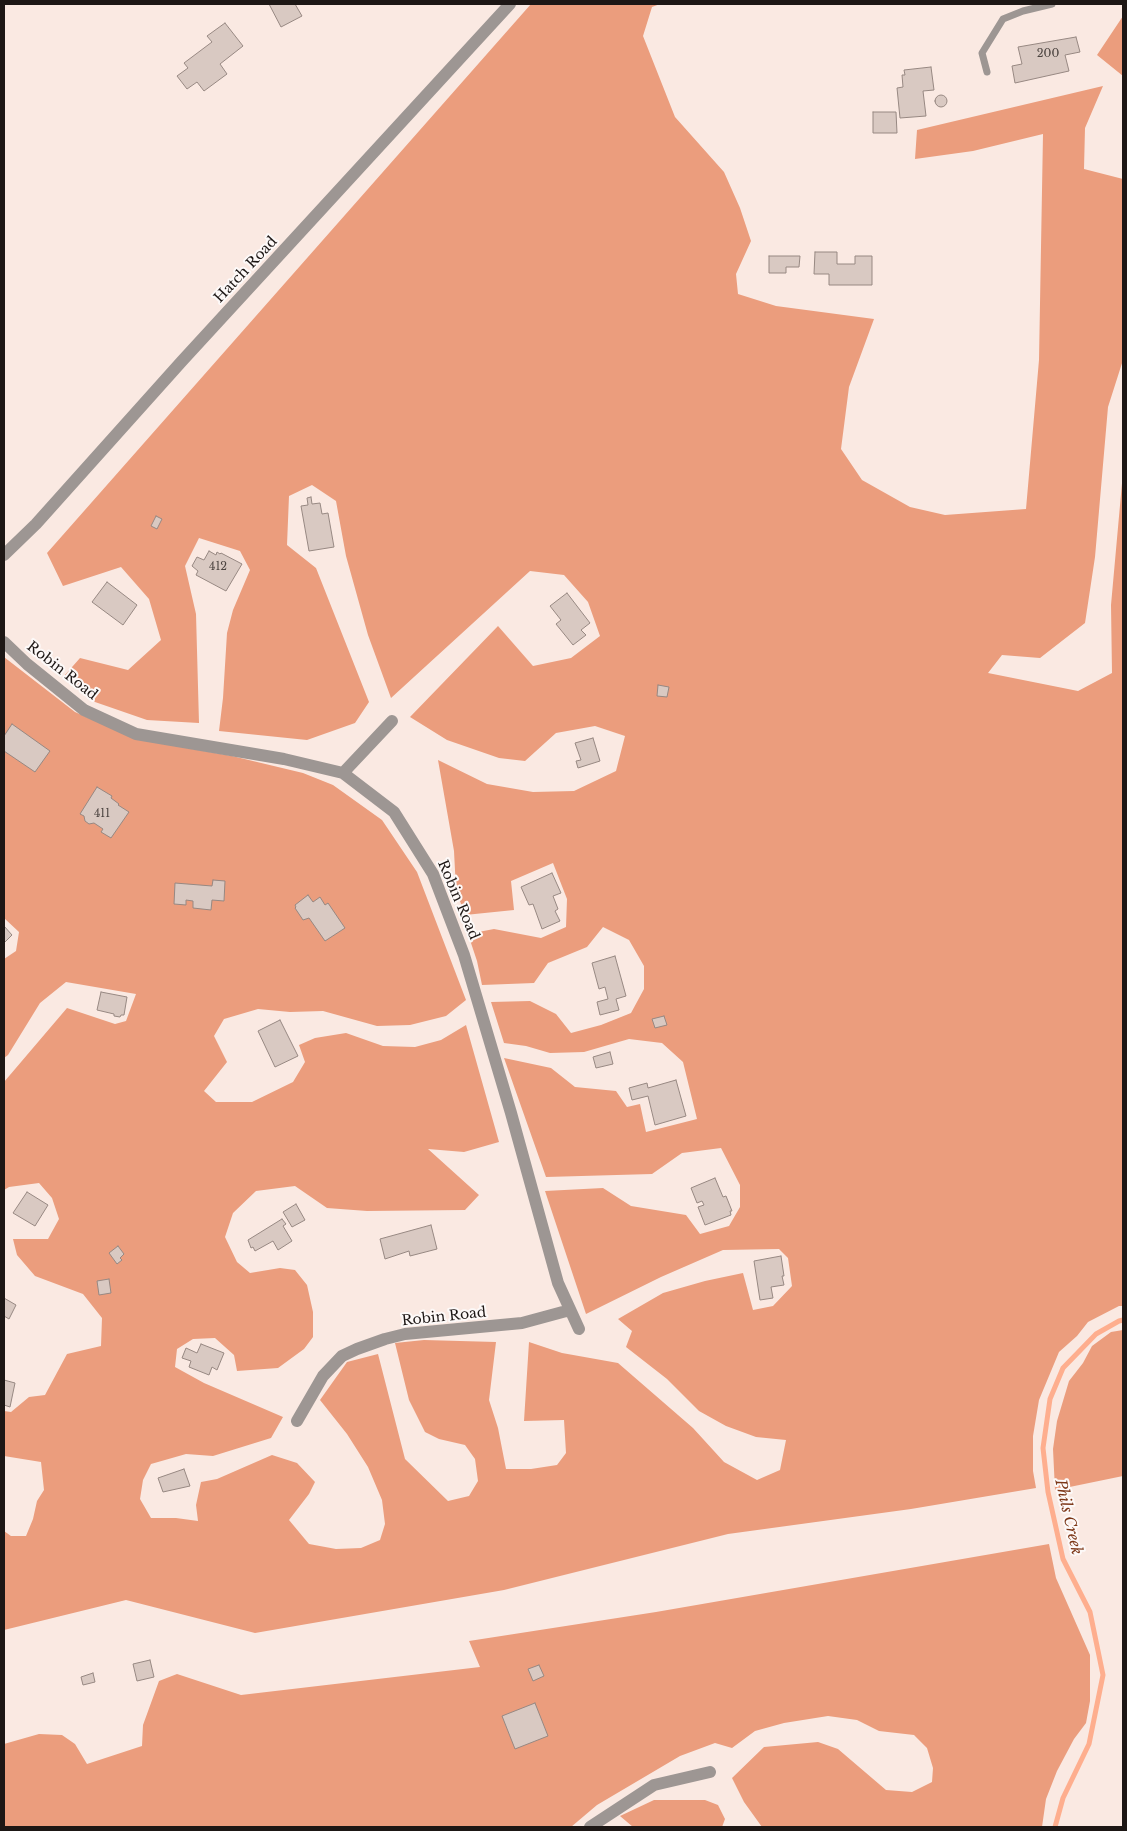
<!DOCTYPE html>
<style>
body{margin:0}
#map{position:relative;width:1127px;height:1831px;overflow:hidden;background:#fae9e2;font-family:"Libre Baskerville",serif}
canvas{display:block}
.frame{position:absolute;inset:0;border:5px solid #1d1715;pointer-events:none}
</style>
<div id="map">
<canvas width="1127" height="1831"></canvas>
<div class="frame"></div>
</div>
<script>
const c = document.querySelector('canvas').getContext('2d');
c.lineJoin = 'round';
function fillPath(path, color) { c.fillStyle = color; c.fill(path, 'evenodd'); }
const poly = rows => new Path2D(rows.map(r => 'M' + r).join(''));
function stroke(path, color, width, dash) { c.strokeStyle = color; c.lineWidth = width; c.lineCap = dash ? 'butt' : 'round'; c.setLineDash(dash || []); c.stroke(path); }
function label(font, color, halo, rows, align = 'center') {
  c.font = font + ' "Libre Baskerville",serif'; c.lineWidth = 4; c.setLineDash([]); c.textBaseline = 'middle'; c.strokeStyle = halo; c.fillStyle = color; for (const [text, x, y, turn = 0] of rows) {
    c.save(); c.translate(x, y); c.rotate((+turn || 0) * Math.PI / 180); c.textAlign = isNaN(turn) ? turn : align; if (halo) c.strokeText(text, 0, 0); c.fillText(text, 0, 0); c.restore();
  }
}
const forest = poly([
 [531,4,660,4,652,7,643,36,675,117,724,172,740,208,751,241,736,274,738,294,776,306,874,319,849,387,841,449,862,480,910,507,945,515,1026,509,1039,360,1043,134,973,151,915,159,917,130,1103,86,1085,128,1084,169,1123,179,1123,360,1108,407,1095,557,1085,623,1040,658,1002,655,988,673,1078,691,1112,673,1111,605,1123,472,1123,1306,1119,1306,1088,1322,1077,1336,1059,1352,1039,1400,1033,1436,1033,1471,1036,1488,911,1509,728,1534,504,1590,255,1633,126,1600,4,1630,4,1531,11,1536,26,1536,33,1519,37,1501,44,1490,41,1462,4,1456,4,1411,11,1412,29,1397,45,1395,67,1354,101,1346,102,1318,83,1294,35,1276,17,1255,13,1239,48,1239,59,1219,52,1198,39,1183,9,1187,4,1190,4,1082,67,1008,115,1024,126,1021,136,994,66,982,40,1003,8,1055,4,1058,4,959,16,951,19,932,4,918,4,657,75,712,136,739,232,756,303,773,333,785,382,820,417,872,466,1000,446,1016,410,1025,377,1026,323,1011,290,1012,258,1009,224,1019,214,1036,227,1062,204,1091,216,1102,252,1102,293,1082,305,1062,299,1045,315,1038,346,1033,383,1046,415,1047,441,1040,466,1025,499,1142,464,1152,428,1149,479,1195,465,1210,367,1211,327,1208,295,1186,256,1191,233,1213,225,1237,237,1262,250,1273,280,1268,295,1270,307,1285,313,1312,313,1337,304,1349,278,1368,237,1371,234,1355,215,1338,193,1339,177,1349,175,1367,204,1383,283,1417,271,1438,213,1456,186,1454,151,1464,143,1480,140,1499,151,1518,176,1518,198,1521,196,1505,201,1482,217,1479,272,1455,297,1463,315,1482,309,1494,289,1520,309,1544,336,1549,361,1548,380,1540,385,1524,382,1500,368,1467,347,1434,320,1400,347,1362,378,1354,405,1459,448,1501,469,1496,478,1481,475,1459,465,1445,439,1439,425,1432,409,1400,395,1343,424,1340,496,1342,489,1400,498,1428,506,1469,531,1469,557,1465,566,1453,564,1420,524,1421,529,1342,562,1353,618,1363,693,1428,724,1462,757,1480,780,1470,786,1440,756,1437,726,1426,699,1411,667,1379,626,1347,632,1331,618,1319,663,1293,705,1281,743,1273,753,1310,773,1306,792,1286,788,1258,779,1249,723,1250,661,1277,586,1314,545,1191,603,1188,631,1206,686,1215,700,1234,729,1226,740,1207,740,1185,721,1148,682,1153,652,1174,546,1177,504,1058,551,1068,575,1087,616,1091,627,1107,640,1104,646,1132,697,1119,683,1062,662,1043,629,1039,584,1052,550,1053,526,1046,504,1043,491,1002,530,1001,556,1014,571,1033,601,1025,631,1013,644,989,644,966,629,940,603,927,587,947,548,963,534,983,482,985,477,961,468,934,494,929,541,938,566,927,567,899,553,863,511,881,514,910,465,915,456,890,454,851,438,760,487,784,533,792,574,791,616,771,625,736,595,726,556,733,525,761,499,758,447,740,410,717,498,626,533,666,571,658,600,636,588,602,564,575,530,571,391,698,368,635,346,556,336,501,312,485,289,496,287,545,316,568,369,702,355,723,307,740,219,731,223,698,227,633,233,610,250,570,240,551,199,538,185,566,196,614,199,723,147,720,95,702,65,675,80,658,128,670,161,640,149,599,121,567,63,586,47,553],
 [1123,16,1123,76,1097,55],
 [1123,1330,1123,1476,1055,1490,1053,1449,1057,1421,1069,1381,1083,1363,1092,1346,1111,1332],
 [1049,1544,1056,1578,1090,1655,1090,1701,1086,1723,1074,1739,1057,1771,1046,1799,1042,1827,762,1827,744,1802,732,1778,764,1747,818,1742,838,1749,886,1790,912,1792,932,1782,933,1768,927,1748,914,1735,879,1731,857,1720,828,1716,784,1723,755,1731,732,1748,715,1743,680,1756,597,1805,571,1827,4,1827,4,1744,39,1734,62,1735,75,1744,87,1764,142,1746,143,1725,159,1681,177,1674,241,1695,480,1667,469,1641,656,1612],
 [654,1800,705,1800,718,1805,725,1819,722,1827,633,1827,620,1816]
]);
const stream = poly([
 [1055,1827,1063,1798,1089,1744,1103,1675,1090,1612,1063,1559,1048,1492,1043,1448,1050,1399,1063,1368,1096,1334,1119,1321,1123,1320]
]);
const building = poly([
 [269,4,295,4,302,16,281,27,269,4],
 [225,23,243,46,220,64,227,74,204,91,197,82,187,89,177,76,188,68,184,63,212,42,207,36,225,23],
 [1076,37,1080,52,1065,55,1069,71,1015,83,1012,66,1022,64,1018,47,1076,37],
 [931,67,934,90,923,91,926,116,900,118,897,88,903,87,902,75,905,75,904,70,931,67],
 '935 101a6 6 0 1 1 12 0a6 6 0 1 1-12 0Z',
 [873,112,896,112,897,133,873,133,873,112],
 [815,252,837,252,837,264,855,264,855,256,872,256,872,285,829,285,829,274,814,274,815,252],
 [769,256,800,256,799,267,786,267,786,273,769,273,769,256],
 [311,497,312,504,320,503,322,514,328,513,334,547,309,551,301,506,308,505,307,498,311,497],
 [156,516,162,519,157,529,151,526,156,516],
 [209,551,216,555,217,552,220,554,221,553,242,564,226,591,196,575,198,571,192,566,197,557,204,560,209,551],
 [107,582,137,605,123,625,92,602,107,582],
 [567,593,590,623,581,630,586,635,573,645,556,624,561,620,550,606,567,593],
 [658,685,669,687,667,697,657,696,658,685],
 [12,724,50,751,35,772,4,751,4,736,12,724],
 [593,738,600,761,578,768,576,761,581,760,575,743,593,738],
 [97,787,112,796,111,798,119,804,118,805,129,812,111,838,101,832,103,829,94,823,89,824,85,821,84,816,80,814,97,787],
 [552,873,561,893,553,896,558,909,555,911,560,921,542,929,533,904,529,905,521,887,552,873],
 [213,880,225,881,224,901,212,900,211,910,193,908,193,901,186,900,186,905,174,904,175,883,212,886,213,880],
 [308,895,313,902,320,897,325,905,328,903,345,928,325,941,309,918,303,920,295,908,296,907,295,905,308,895],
 [4,926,12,935,4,943,4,926],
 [615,956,626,996,616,999,619,1010,600,1015,597,1002,608,999,605,987,599,989,592,963,615,956],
 [101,992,127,997,124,1015,121,1015,120,1017,114,1016,114,1014,97,1010,101,992],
 [664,1016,667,1025,655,1028,652,1019,664,1016],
 [280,1020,298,1056,275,1067,258,1031,280,1020],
 [610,1052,613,1064,596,1068,593,1057,610,1052],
 [676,1080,686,1116,655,1125,648,1096,632,1100,629,1088,647,1083,648,1088,676,1080],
 [715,1178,723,1197,726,1196,732,1211,730,1211,731,1215,705,1225,698,1207,704,1205,702,1201,697,1203,691,1188,715,1178],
 [27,1192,48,1205,35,1226,13,1213,27,1192],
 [296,1204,305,1220,292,1227,283,1212,296,1204],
 [282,1219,286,1224,283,1226,292,1241,278,1250,273,1241,255,1251,253,1247,251,1248,248,1240,282,1219],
 [431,1225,437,1249,410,1256,409,1251,385,1259,380,1239,431,1225],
 [118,1246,124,1254,120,1258,122,1260,117,1264,109,1253,118,1246],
 [781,1256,784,1276,782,1276,784,1285,771,1287,773,1298,760,1300,754,1261,781,1256],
 [109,1279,111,1293,99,1295,97,1281,109,1279],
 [4,1298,16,1305,9,1319,4,1316,4,1298],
 [201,1344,224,1353,217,1370,212,1367,209,1375,189,1367,191,1361,182,1358,186,1348,197,1353,201,1344],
 [4,1380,15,1383,10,1407,4,1405,4,1380],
 [184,1469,190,1486,163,1492,158,1478,184,1469],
 [150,1660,154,1677,137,1681,133,1664,150,1660],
 [539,1665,544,1676,533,1681,528,1669,539,1665],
 [93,1673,95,1682,83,1685,81,1677,93,1673],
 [535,1703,548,1736,515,1749,502,1716,535,1703]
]);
const lane = poly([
 [987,72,982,53,1003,19,1023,11,1052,4]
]);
const street = poly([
 [4,555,36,524,182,361,510,4],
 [4,642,27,664,84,710,136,734,284,759,343,773,394,812,433,874,464,955,511,1113,558,1283,579,1329],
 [343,773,392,721],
 [297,1421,323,1376,342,1356,357,1349,385,1339,405,1334,522,1323,570,1310],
 [590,1827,654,1785,710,1772]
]);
const numberNames = [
 ["200",1048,54],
 ["412",218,567],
 ["411",102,814]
];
const streetNames = [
 ["Hatch Road",246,270,-47],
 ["Robin Road",62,671,38],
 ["Robin Road",458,900,67],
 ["Robin Road",444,1317,-6]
];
const waterNames = [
 ["Phils Creek",1068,1517,77]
];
fillPath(forest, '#eb9d7d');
stroke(stream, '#feae8e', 5);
fillPath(building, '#d9c9c2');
stroke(building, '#978882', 1);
stroke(lane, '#9d9693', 7);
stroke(street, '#9d9693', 12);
label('11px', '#4c4440', null, numberNames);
label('14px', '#1d1715', '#fdf9f8', streetNames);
label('italic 15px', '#7b3515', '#fdf9f8', waterNames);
</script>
